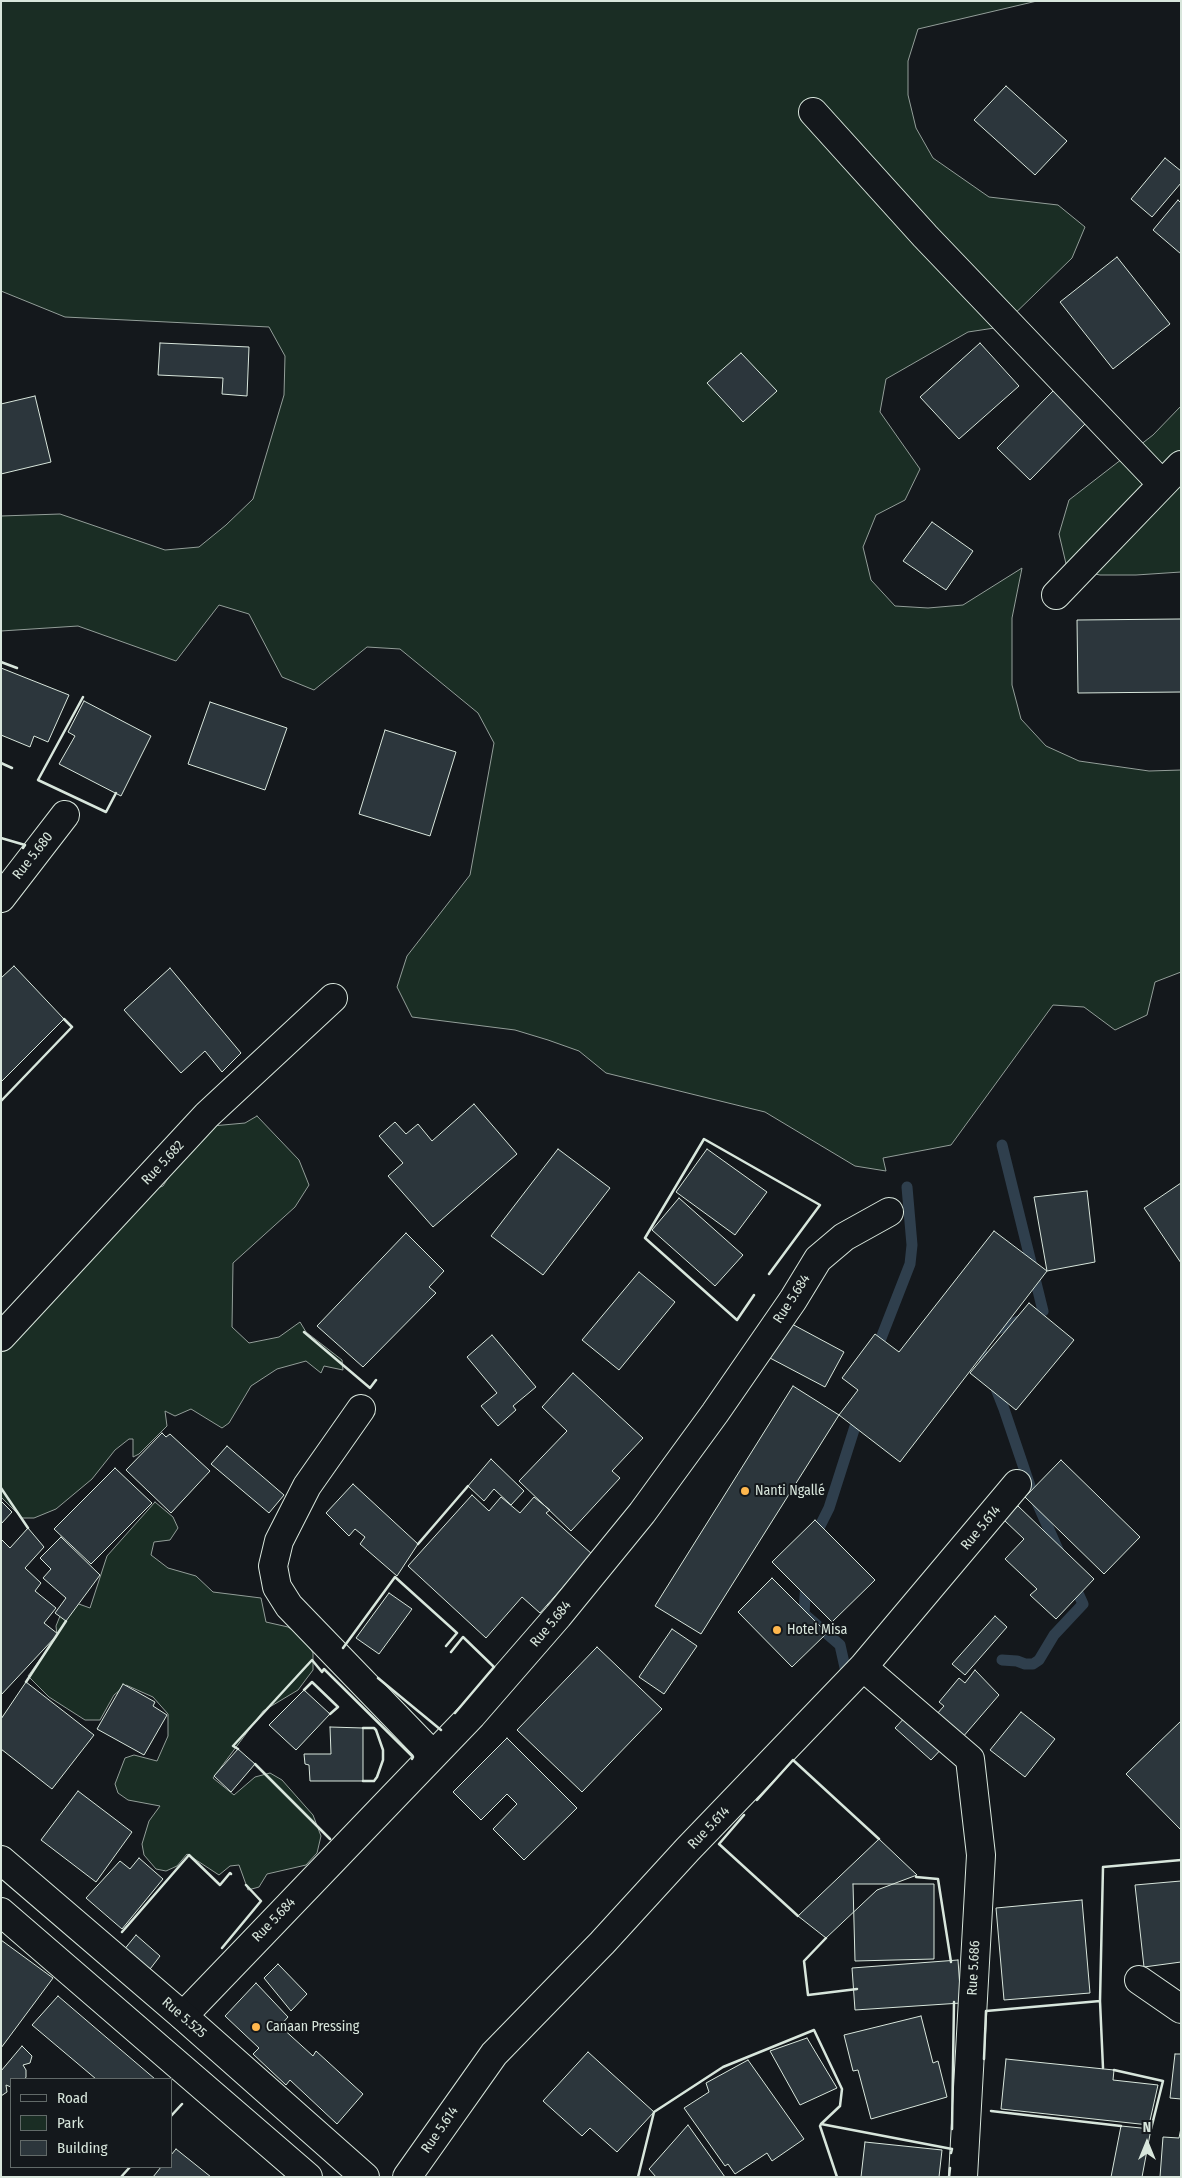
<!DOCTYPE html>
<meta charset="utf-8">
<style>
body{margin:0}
#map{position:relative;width:1182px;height:2178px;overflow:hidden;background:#14181c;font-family:"Fira Sans Condensed",sans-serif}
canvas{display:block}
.frame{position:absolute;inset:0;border:2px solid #d8e6dc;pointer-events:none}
.legend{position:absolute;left:10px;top:2078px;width:162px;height:90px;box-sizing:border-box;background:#14181c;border:1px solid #626a69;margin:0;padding:6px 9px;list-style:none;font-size:15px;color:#d8e6dc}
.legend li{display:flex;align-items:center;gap:10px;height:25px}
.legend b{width:25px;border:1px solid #626a69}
.north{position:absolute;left:1122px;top:2118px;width:50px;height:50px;-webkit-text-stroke:4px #14181c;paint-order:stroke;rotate:0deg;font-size:14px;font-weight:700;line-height:20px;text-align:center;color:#d8e6dc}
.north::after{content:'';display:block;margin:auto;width:18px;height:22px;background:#d8e6dc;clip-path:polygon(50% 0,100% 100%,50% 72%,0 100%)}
</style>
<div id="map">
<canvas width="1182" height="2178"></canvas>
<div class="frame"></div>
<ul class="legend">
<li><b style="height:6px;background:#14181c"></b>Road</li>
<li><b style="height:14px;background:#1a2d24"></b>Park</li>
<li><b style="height:14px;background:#2c363c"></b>Building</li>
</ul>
<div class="north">N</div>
</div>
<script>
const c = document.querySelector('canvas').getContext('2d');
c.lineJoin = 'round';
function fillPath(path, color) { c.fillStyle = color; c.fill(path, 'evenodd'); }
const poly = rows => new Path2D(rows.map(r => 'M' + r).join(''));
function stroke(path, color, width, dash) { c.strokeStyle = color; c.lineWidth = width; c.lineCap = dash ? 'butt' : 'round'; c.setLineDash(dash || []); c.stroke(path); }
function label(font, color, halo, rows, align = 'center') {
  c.font = font + ' "Fira Sans Condensed",sans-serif'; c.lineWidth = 4; c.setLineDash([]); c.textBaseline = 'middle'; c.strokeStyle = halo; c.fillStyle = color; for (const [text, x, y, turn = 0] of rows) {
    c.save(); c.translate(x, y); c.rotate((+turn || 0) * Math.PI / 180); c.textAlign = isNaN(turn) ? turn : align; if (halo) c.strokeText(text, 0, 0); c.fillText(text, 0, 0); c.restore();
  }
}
const green = poly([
 [1,1,1037,1,918,29,908,61,908,95,916,128,933,158,989,197,1058,205,1085,227,1072,258,1001,327,968,332,886,379,880,412,920,469,905,500,876,515,863,547,871,580,895,606,928,608,963,605,1022,568,1012,618,1012,685,1021,719,1046,746,1079,761,1149,771,1181,770,1181,972,1155,982,1147,1015,1115,1030,1084,1007,1053,1005,951,1145,883,1158,886,1171,855,1166,765,1112,606,1073,579,1051,548,1040,515,1030,412,1017,397,987,407,956,470,875,494,743,478,713,400,649,367,647,314,690,282,677,249,614,219,605,176,661,78,626,1,631,1,516,60,514,165,550,199,547,226,525,253,499,284,395,285,356,269,327,65,317,1,291,1,1],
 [1181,406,1181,572,1136,575,1100,575,1067,568,1059,534,1069,500,1153,435,1181,406],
 [257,1116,299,1160,309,1185,295,1207,233,1263,232,1327,249,1343,279,1337,300,1322,306,1332,342,1360,343,1370,324,1366,321,1373,306,1361,277,1369,251,1386,229,1423,222,1428,191,1409,175,1416,165,1411,167,1426,139,1454,133,1457,133,1439,129,1439,115,1450,92,1479,56,1509,34,1518,22,1518,1,1497,1,1344,147,1192,163,1186,192,1141,212,1126,245,1123,257,1116],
 [155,1502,173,1517,178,1528,170,1540,154,1542,151,1555,168,1568,196,1576,213,1592,261,1598,266,1622,288,1627,304,1638,313,1653,313,1670,298,1690,263,1711,213,1778,234,1795,255,1777,270,1773,282,1780,313,1815,321,1836,317,1853,306,1865,267,1874,259,1887,248,1890,239,1865,230,1866,219,1875,187,1854,177,1866,166,1871,156,1869,144,1855,142,1844,149,1821,160,1806,128,1800,118,1793,115,1784,125,1758,134,1755,157,1761,168,1736,168,1714,153,1697,126,1685,114,1695,100,1720,85,1720,49,1697,28,1676,57,1636,56,1626,62,1611,76,1603,90,1608,107,1556,155,1502]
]);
const stream = poly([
 [991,1332,1043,1311,1002,1145],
 [978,1343,1004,1409,1031,1489,1059,1552],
 [876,1351,910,1264,912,1245,907,1187],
 [814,1538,829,1508,859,1414],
 [806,1580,804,1614,840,1645,848,1681],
 [1002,1660,1017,1661,1025,1664,1033,1664,1039,1660,1054,1635,1083,1604,1073,1582]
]);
const building = poly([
 [1006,86,1067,141,1035,175,974,120,1006,86],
 [1165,158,1181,171,1181,183,1152,217,1131,199,1165,158],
 [1178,200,1181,203,1181,254,1153,230,1178,200],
 [1117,257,1170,324,1113,369,1060,302,1117,257],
 [160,343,249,347,247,396,222,394,223,378,158,375,160,343],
 [980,343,1019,386,959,439,920,397,980,343],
 [741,353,777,391,743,422,707,383,741,353],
 [1054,390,1087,422,1030,480,997,448,1054,390],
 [35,396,51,462,1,474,1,404,35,396],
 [932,522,973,551,946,590,903,561,932,522],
 [1181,619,1181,692,1078,693,1077,620,1181,619],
 [1,668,69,695,48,742,34,736,30,747,1,735,1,668],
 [84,701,151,736,121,796,59,764,75,736,68,732,84,701],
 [210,702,287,728,265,790,188,764,210,702],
 [385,730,456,752,430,836,359,814,385,730],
 [14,966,64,1019,1,1082,1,978,14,966],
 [170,968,241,1053,222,1072,205,1051,181,1073,124,1010,170,968],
 [474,1104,517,1154,433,1227,388,1176,403,1163,379,1136,395,1122,406,1134,418,1124,432,1141,474,1104],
 [558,1149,610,1188,543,1275,491,1236,558,1149],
 [707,1149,767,1192,735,1235,676,1192,707,1149],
 [1181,1183,1181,1263,1144,1208,1181,1183],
 [1087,1191,1095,1262,1047,1271,1034,1197,1087,1191],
 [679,1198,743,1255,715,1286,652,1230,679,1198],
 [994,1231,1047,1271,900,1462,839,1415,858,1390,842,1378,875,1334,899,1352,994,1231],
 [406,1233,444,1271,429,1287,436,1293,363,1367,317,1326,406,1233],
 [639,1272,675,1302,619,1370,582,1340,639,1272],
 [1029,1303,1074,1340,1016,1410,970,1373,1029,1303],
 [790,1323,844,1352,825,1387,770,1358,790,1323],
 [492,1335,536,1387,513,1406,516,1410,498,1426,481,1406,497,1393,467,1357,492,1335],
 [573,1373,643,1438,612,1471,620,1478,571,1531,519,1481,567,1431,542,1407,573,1373],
 [793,1386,839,1415,701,1634,655,1606,793,1386],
 [162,1433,166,1437,170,1434,210,1471,171,1513,126,1470,162,1433],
 [227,1446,284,1495,269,1513,211,1464,227,1446],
 [491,1459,524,1491,511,1505,494,1489,484,1501,468,1486,491,1459],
 [1061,1460,1140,1537,1104,1574,1025,1497,1061,1460],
 [115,1468,152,1503,91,1564,54,1529,115,1468],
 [353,1484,418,1544,397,1576,360,1544,365,1537,355,1529,349,1536,326,1513,353,1484],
 [472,1495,489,1511,501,1497,520,1513,534,1497,550,1510,546,1513,592,1554,540,1613,522,1597,486,1638,408,1566,472,1495],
 [1,1501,12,1512,1,1524,1,1501],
 [1018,1506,1094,1579,1056,1619,1030,1595,1037,1589,1005,1559,1024,1539,1004,1520,1018,1506],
 [815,1520,875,1580,832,1622,772,1562,815,1520],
 [28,1528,44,1547,25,1568,41,1583,35,1591,56,1608,44,1623,58,1634,1,1695,1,1539,10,1548,28,1528],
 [61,1537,100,1575,66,1621,55,1613,66,1598,43,1578,51,1569,40,1558,61,1537],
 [772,1578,827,1633,792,1667,738,1612,772,1578],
 [389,1593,412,1609,379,1654,356,1638,389,1593],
 [995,1616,1007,1627,965,1675,952,1664,995,1616],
 [672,1629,697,1646,664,1694,639,1677,672,1629],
 [597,1647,662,1709,582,1792,517,1730,597,1647],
 [975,1670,999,1695,962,1738,936,1715,944,1706,939,1702,959,1678,965,1683,975,1670],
 [26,1682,94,1735,52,1789,1,1749,1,1719,26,1682],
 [123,1684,155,1702,153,1706,167,1715,144,1755,97,1729,123,1684],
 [304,1690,330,1714,296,1750,269,1725,304,1690],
 [910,1712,946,1744,931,1760,895,1728,910,1712],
 [1021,1712,1055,1739,1025,1777,990,1750,1021,1712],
 [1181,1721,1181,1830,1126,1774,1181,1721],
 [330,1727,363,1728,363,1781,310,1781,309,1765,305,1764,304,1754,331,1754,330,1727],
 [507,1738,577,1808,524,1860,493,1829,517,1804,507,1794,481,1820,453,1792,507,1738],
 [238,1749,255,1764,231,1792,214,1776,238,1749],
 [78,1791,132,1832,96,1882,41,1840,78,1791],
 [879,1839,917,1875,877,1890,826,1938,798,1916,879,1839],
 [139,1858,163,1879,122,1929,86,1898,120,1861,130,1869,139,1858],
 [1181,1881,1181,1962,1144,1967,1135,1885,1181,1881],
 [853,1884,934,1884,934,1959,855,1961,853,1884],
 [1082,1900,1090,1993,1004,2000,996,1908,1082,1900],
 [136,1935,160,1956,144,1977,119,1956,136,1935],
 [1,1940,53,1978,1,2048,1,1940],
 [958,1960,961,2003,855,2010,852,1968,958,1960],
 [278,1964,307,1994,291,2011,264,1978,278,1964],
 [256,1983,288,2017,280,2026,313,2056,316,2051,363,2094,337,2124,290,2080,286,2085,253,2054,259,2048,225,2016,256,1983],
 [58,1996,155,2079,96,2079,32,2025,58,1996],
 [921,2016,933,2063,938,2061,947,2097,871,2119,858,2070,853,2071,844,2035,921,2016],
 [807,2038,837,2088,800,2105,770,2051,807,2038],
 [22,2046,32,2056,30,2063,23,2065,26,2070,26,2077,25,2079,11,2079,11,2087,6,2085,7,2092,1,2096,1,2071,22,2046],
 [588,2052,654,2112,617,2152,590,2128,582,2136,543,2101,588,2052],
 [1175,2054,1181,2054,1181,2099,1170,2098,1175,2054],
 [1006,2059,1114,2070,1113,2080,1158,2085,1149,2125,1001,2109,1006,2059],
 [748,2060,804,2139,772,2161,767,2153,735,2174,728,2164,725,2166,684,2108,709,2092,706,2083,748,2060],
 [688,2125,725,2177,656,2177,649,2169,688,2125],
 [1121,2126,1151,2129,1142,2177,1111,2177,1121,2126],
 [1181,2128,1181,2177,1160,2177,1163,2137,1179,2138,1181,2128],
 [865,2142,942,2150,939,2177,861,2177,865,2142],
 [176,2149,211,2177,153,2177,161,2167,171,2167,171,2155,176,2149]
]);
const street = poly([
 [813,112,925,236,1162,484],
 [1056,595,1181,465],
 [1,898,65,815],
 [1,1337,207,1115,333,998],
 [361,1409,307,1486,279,1541,273,1566,277,1587,289,1606,433,1755],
 [863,1667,970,1759,981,1855,963,2177],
 [1139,1980,1181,2009],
 [183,2016,472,1715,558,1616,642,1513,715,1413,793,1300,818,1259,844,1237,889,1212],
 [407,2177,494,2054,602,1943,688,1849,863,1667,1017,1484]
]);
const secondary = poly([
 [1,1860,183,2016,365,2177],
 [1,1912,308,2177]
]);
const wall = poly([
 [1,662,17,668],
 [83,697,38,780,106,812,116,793],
 [1,763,12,768],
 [1,838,25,845,23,848],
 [1,1101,72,1027,64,1019],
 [754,1295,737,1320,645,1238,704,1139,820,1205,769,1274],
 [304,1332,370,1388,376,1380],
 [1,1488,28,1528],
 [418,1544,468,1486],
 [343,1648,395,1577,457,1633,446,1646],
 [451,1652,463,1637,494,1667,455,1713],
 [378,1678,441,1730],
 [26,1682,66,1621],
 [304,1690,312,1682,338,1707,330,1714],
 [363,1728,374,1728,376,1730,383,1750,383,1760,377,1777,374,1781,363,1781],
 [238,1749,233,1746,312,1660,322,1672,324,1669,413,1757,412,1759],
 [255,1764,330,1839],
 [757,1800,793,1760,879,1839],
 [744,1815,719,1844,798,1916],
 [916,1877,938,1879,951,1962],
 [122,1932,189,1855,220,1885,230,1873,231,1874],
 [826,1938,804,1961,808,1995,857,1989],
 [222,1948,261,1901,246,1885],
 [1100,2001,1103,1867,1181,1860],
 [984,2059,986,2011,1100,2001,1103,2068],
 [1114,2070,1163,2081,1151,2129],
 [991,2111,1121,2126],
 [171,2116,182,2104],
 [821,2124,820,2126,837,2177],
 [952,2129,954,2002],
 [121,2177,130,2167],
 [638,2177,654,2112,723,2067,814,2030,842,2089,840,2106,821,2124,952,2149,951,2153],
 [949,2177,950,2168]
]);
const markers = [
 [745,1491,5,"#ffb74d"],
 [777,1630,5,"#ffb74d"],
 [256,2027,5,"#ffb74d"]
];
const streetNames = [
 ["Rue 5.680",33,856,-52],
 ["Rue 5.682",163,1163,-47],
 ["Rue 5.684",792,1299,-57],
 ["Rue 5.614",981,1528,-50],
 ["Rue 5.684",551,1624,-50],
 ["Rue 5.614",709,1828,-46],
 ["Rue 5.684",274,1920,-46],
 ["Rue 5.686",974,1968,-87],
 ["Rue 5.525",184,2018,41],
 ["Rue 5.614",440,2130,-55]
];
const poiNames = [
 ["Nanti Ngallé",755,1491],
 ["Hotel Misa",787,1630],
 ["Canaan Pressing",266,2027]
];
fillPath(green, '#1a2d24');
stroke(green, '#939e99', 1);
stroke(stream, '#2f3f4d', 11);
fillPath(building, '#2c363c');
stroke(building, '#d8e6dc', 1);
stroke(street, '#d8e6dc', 30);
stroke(secondary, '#d8e6dc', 30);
stroke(street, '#14181c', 28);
stroke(secondary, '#14181c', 28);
stroke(wall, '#d8e6dc', 2.5);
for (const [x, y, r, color] of markers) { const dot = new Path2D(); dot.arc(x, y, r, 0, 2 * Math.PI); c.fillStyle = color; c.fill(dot); stroke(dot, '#14181c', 2); }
label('14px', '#d8e6dc', '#14181c', streetNames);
label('14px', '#d8e6dc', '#14181c', poiNames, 'left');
</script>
